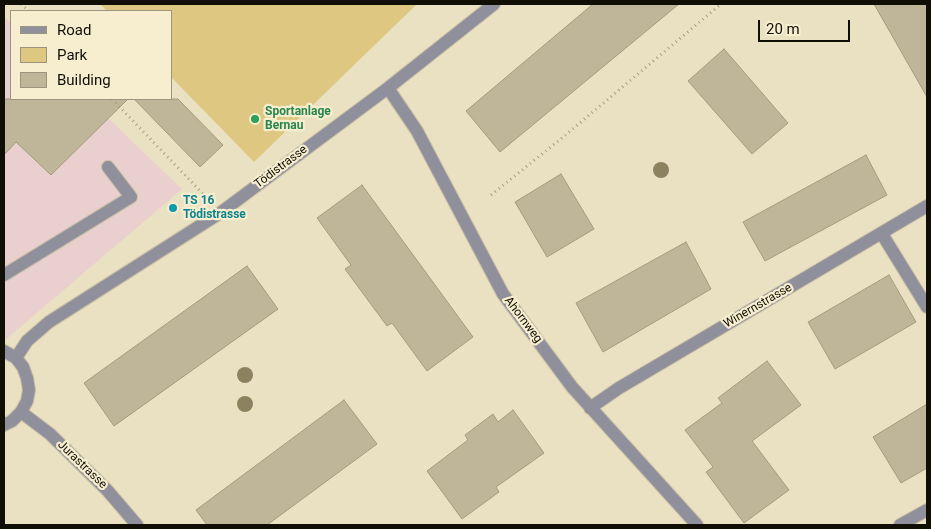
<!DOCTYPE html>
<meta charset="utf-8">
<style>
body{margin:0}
#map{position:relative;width:931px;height:529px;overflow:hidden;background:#eae0c2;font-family:Roboto,sans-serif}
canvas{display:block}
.frame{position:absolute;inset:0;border:5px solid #110e05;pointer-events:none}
.legend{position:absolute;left:10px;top:10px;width:162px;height:90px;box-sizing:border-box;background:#f7eecf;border:1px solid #9b947e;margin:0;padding:6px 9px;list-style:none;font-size:15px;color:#110e05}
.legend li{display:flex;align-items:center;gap:10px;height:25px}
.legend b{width:25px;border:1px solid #9b947e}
.scale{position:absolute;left:758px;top:20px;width:92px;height:22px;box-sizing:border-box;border:2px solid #110e05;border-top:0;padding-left:6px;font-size:15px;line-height:18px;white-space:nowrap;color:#110e05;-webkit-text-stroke:4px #f7eecf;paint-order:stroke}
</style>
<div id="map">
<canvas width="931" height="529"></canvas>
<div class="frame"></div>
<ul class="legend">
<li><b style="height:6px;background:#908f9c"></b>Road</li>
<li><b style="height:14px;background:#ddc781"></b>Park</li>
<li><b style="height:14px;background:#bfb699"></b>Building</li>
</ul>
<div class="scale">20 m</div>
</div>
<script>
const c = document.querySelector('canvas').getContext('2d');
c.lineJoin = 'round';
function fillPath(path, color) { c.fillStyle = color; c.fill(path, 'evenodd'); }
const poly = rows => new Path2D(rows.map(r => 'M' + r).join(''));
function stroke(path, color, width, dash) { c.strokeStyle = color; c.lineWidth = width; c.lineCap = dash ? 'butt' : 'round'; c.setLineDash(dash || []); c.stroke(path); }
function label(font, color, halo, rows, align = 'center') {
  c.font = font + ' Roboto,sans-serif'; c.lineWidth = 4.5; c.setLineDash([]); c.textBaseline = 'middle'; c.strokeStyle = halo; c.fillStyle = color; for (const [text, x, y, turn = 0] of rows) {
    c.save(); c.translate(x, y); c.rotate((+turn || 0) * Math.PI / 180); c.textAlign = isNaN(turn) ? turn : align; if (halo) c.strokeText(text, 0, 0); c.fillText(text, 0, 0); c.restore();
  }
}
const commercial = poly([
 [4,16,11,24,11,99,88,99,182,189,4,341]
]);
const green = poly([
 [100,4,417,4,254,162,171,77,171,11,107,11]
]);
const building = poly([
 [593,4,679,4,500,152,466,111,593,4],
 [874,4,927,4,927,97,874,4],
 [724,49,788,123,752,154,688,81,724,49],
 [4,99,128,99,51,175,16,142,4,155,4,99],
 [134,99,178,99,223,145,200,167,134,99],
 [866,155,887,195,765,261,743,222,866,155],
 [561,174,594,229,547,257,515,202,561,174],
 [362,185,473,337,427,371,392,323,387,326,345,269,351,265,317,218,362,185],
 [686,242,711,289,603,352,576,303,686,242],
 [247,266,278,309,114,426,84,383,247,266],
 [889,275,916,322,835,369,808,322,889,275],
 [767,361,801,405,752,441,789,490,744,523,706,472,713,467,685,430,722,403,718,398,767,361],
 [344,400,377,444,267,525,207,525,196,510,344,400],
 [927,404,927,468,901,483,873,437,927,404],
 [513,410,544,453,496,487,499,492,462,519,427,471,468,440,465,435,493,414,498,422,513,410]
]);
const path = poly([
 [21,4,29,11],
 [112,99,205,196],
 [491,195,562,138,721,4]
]);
const lane = poly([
 [882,234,927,307],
 [4,275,131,197,108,167]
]);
const street = poly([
 [388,88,417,131,503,294,572,387,697,525],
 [4,351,16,358,23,367,27,378,29,390,27,401,21,412,12,421,4,425],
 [16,358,27,341,49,322,220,213,388,88,494,4],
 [590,408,619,388,927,206],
 [21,412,50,434,107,490,137,525],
 [900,525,927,510]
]);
const trees = [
 [661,170],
 [245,375],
 [245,404]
];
const markers = [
 [255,119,5,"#2e9e5b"],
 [173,208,5,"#0f9aa8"]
];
const leisureNames = [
 ["Sportanlage",265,112],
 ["Bernau",265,126]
];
const streetNames = [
 ["Tödistrasse",281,167,-37],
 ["Winernstrasse",758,306,-30],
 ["Ahornweg",523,320,53],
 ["Jurastrasse",82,465,44]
];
const cultureNames = [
 ["TS 16",183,201],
 ["Tödistrasse",183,215]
];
fillPath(commercial, '#eacfcf');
fillPath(green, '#ddc781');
fillPath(building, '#bfb699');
stroke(building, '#a49b7f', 1);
stroke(lane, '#c7bea4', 14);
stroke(street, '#c7bea4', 14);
stroke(path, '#a69e87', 3, [1, 4]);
stroke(lane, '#908f9c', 12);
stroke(street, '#908f9c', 12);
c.fillStyle = '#8c825f';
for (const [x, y] of trees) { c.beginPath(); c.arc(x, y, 8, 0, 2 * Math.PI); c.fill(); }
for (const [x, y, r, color] of markers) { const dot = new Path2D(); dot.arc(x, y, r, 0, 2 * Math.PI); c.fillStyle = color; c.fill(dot); stroke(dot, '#f7eecf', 2); }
label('bold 12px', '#27864d', '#f7eecf', leisureNames, 'left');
label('12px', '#110e05', '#f7eecf', streetNames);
label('bold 12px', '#0d838f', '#f7eecf', cultureNames, 'left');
</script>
